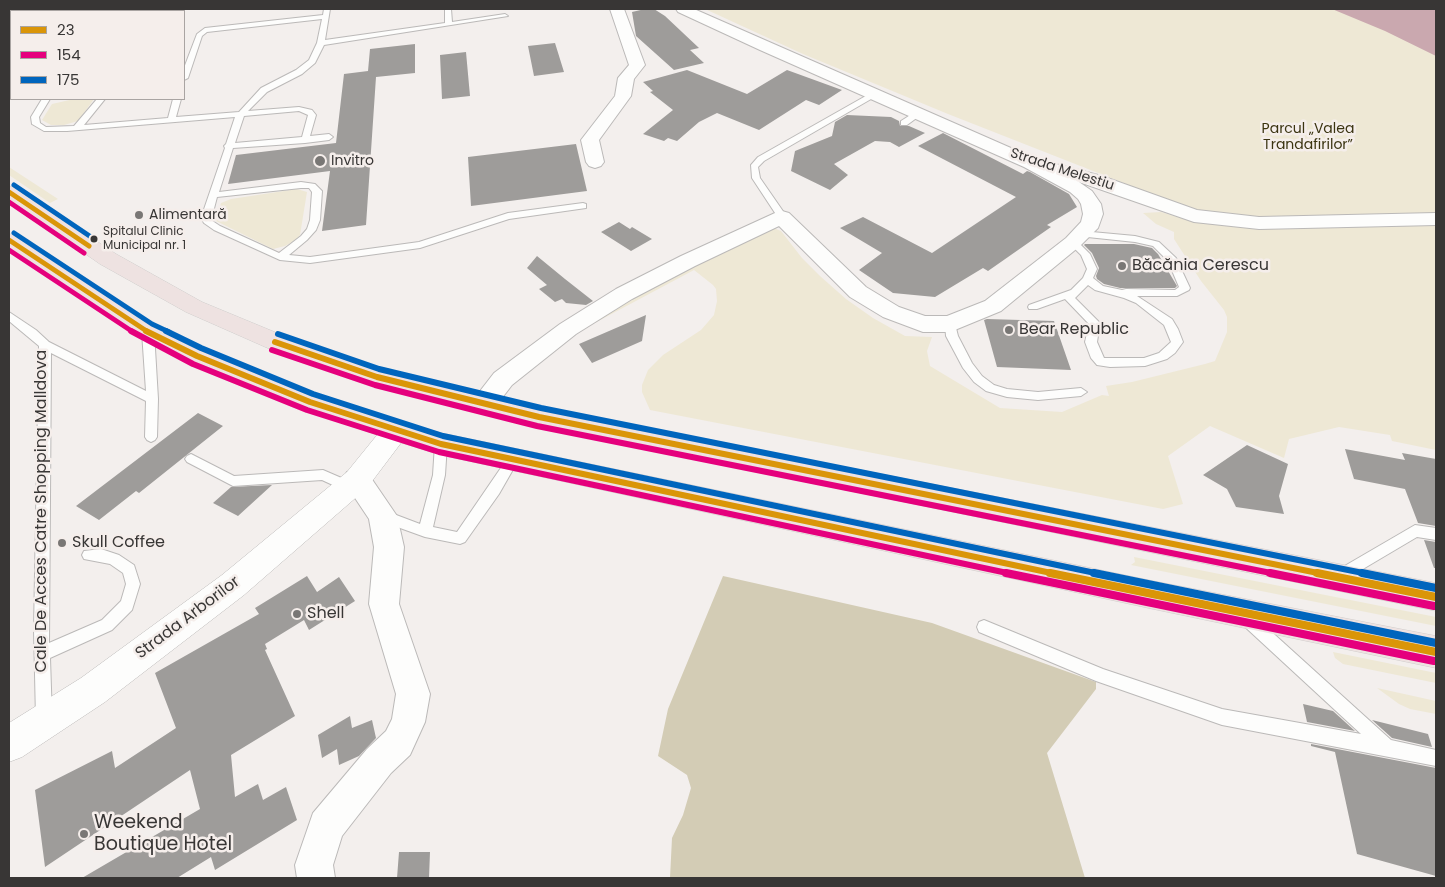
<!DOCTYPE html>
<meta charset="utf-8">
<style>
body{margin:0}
#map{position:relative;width:1445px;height:887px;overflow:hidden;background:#f3efed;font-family:Poppins,sans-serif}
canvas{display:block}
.frame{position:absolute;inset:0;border:10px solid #383635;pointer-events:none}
.legend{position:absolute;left:10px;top:10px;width:175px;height:90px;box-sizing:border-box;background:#f5eeeb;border:1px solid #a9a4a2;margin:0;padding:6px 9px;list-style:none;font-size:15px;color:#383635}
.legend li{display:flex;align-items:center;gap:10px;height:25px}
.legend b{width:25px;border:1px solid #a9a4a2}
</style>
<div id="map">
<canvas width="1445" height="887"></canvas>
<div class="frame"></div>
<ul class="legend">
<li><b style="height:6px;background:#da9508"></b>23</li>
<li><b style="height:6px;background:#e5007d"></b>154</li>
<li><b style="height:6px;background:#0065bd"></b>175</li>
</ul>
</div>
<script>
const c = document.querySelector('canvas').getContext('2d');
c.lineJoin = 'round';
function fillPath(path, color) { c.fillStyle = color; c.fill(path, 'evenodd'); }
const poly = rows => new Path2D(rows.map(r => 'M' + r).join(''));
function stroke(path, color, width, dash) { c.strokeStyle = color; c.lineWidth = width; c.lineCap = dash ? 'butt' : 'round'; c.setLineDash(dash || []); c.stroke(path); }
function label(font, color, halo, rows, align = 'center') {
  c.font = font + ' Poppins,sans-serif'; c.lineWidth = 5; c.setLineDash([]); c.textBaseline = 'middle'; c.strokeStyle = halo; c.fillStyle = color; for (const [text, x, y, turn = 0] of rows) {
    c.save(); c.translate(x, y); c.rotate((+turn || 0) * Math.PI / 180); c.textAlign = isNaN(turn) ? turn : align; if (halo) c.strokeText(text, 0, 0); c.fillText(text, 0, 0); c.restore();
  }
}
const green = poly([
 [705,9,1436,9,1436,450,1392,441,1390,435,1339,427,1289,439,1284,458,1210,426,1168,456,1183,504,1163,509,650,410,642,392,642,385,648,370,663,355,701,330,714,315,717,301,716,289,713,285,694,270,559,342,694,264,771,227,781,231,802,258,820,276,846,299,873,318,905,336,932,337,927,351,930,366,1000,408,1062,412,1102,395,1109,396,1106,386,1132,382,1205,364,1215,361,1227,332,1227,317,1224,310,1201,281,1174,239,1174,232,1156,224,1143,213,1161,212,1198,223,1205,215,948,114,803,54],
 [74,99,94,99,78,121,64,125,51,125,42,120,52,104],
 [9,167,58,199,50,203,9,175],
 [297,189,307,192,300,235,296,240,285,246,273,249,216,221,221,203,231,199],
 [1134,557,1436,617,1436,626,1131,565,1135,562],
 [1333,652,1436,673,1436,683,1343,664,1335,658],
 [1377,688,1436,701,1436,714,1410,709,1399,704]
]);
const forest = poly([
 [723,576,932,623,1096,682,1096,689,1047,753,1085,878,670,878,672,838,683,815,691,788,687,775,658,756,668,709]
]);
const water = poly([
 [1332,9,1436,9,1436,56,1385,31]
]);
const building = poly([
 [645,9,654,9,665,16,699,48,690,50,704,63,674,70,636,36,632,12],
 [555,43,564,72,534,76,528,46],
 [415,44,415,73,376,77,366,225,322,231,330,171,228,184,236,155,336,143,344,74,368,71,370,49],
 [466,52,470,96,442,99,440,55],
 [687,70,747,94,787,70,842,90,819,105,806,100,759,130,717,113,699,122,677,141,668,138,664,141,643,134,673,110,650,92,653,91,643,82],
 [847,115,891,117,899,121,900,126,909,126,925,133,899,147,890,142,875,141,834,164,848,175,830,190,791,171,795,151,832,136,835,122],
 [943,133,1023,174,1027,171,1030,172,1069,194,1077,207,1047,225,1051,227,988,271,983,268,935,297,893,293,859,270,882,253,840,228,863,217,932,253,1016,197,918,146],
 [576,144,587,191,471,206,468,157],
 [619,222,630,229,632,227,652,239,631,251,601,232],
 [1085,244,1134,244,1152,248,1158,254,1177,286,1175,288,1120,288,1104,284,1097,279,1096,276,1099,268,1092,253,1084,245],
 [537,256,565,279,593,301,586,305,566,303,562,299,555,302,539,289,547,285,527,268],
 [646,315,642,341,592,363,579,344],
 [987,319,1054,321,1071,370,997,367,984,320],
 [198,413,223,426,139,493,136,491,99,520,76,506],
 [1247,445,1288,464,1279,496,1284,514,1236,507,1227,489,1203,475],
 [1345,449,1405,460,1402,453,1436,459,1436,526,1418,523,1405,489,1354,479],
 [272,485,238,516,213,503,231,487],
 [1424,540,1436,542,1436,568,1434,568],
 [307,576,317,592,339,577,355,601,309,630,304,620,265,644,267,649,265,650,295,716,231,755,235,797,258,784,263,800,286,787,297,820,215,870,211,857,177,878,82,878,200,809,190,770,45,867,35,790,112,751,115,768,176,728,155,673,259,614,255,608],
 [1303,704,1333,711,1355,731,1307,722],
 [350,716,352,728,372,720,376,738,359,756,339,765,337,749,322,758,318,735],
 [1372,720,1428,734,1432,747,1392,738],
 [1311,744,1436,768,1436,876,1357,854,1335,752,1311,746],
 [399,852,430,852,429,878,397,878]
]);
const lane = poly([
 [91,9,97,9,96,11,90,11,91,9],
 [324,9,330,9,325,40,445,23,445,9,451,9,452,22,505,14,508,16,324,45,315,63,302,74,267,92,248,111,299,107,312,110,316,115,310,136,329,134,333,137,329,140,305,143,233,148,219,192,301,182,315,184,322,191,320,220,316,230,307,240,289,255,310,257,419,242,508,213,583,203,586,204,586,208,509,219,420,248,310,263,280,260,214,230,204,223,201,218,225,148,224,146,226,144,235,117,67,131,44,131,32,124,31,117,42,99,50,99,39,117,40,123,46,127,74,126,97,99,105,99,84,125,168,118,173,99,181,99,176,117,239,112,261,88,296,70,309,60,317,43,322,19,207,32,202,36,188,78,184,80,184,68,197,34,205,28,323,15,324,9],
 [299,111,308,115,302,137,235,143,244,116,299,111],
 [301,188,309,188,312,192,310,220,307,229,301,236,279,253,220,226,211,220,217,197,301,188],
 [9,70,11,70,11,74,9,74,9,70],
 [871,93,878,95,764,161,758,167,760,178,787,217,785,219,779,219,752,178,751,165,758,157,871,93],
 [915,112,922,114,907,125,901,125,901,121,915,112],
 [1081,231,1135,236,1159,242,1176,258,1190,288,1189,290,1177,296,1137,296,1172,319,1178,329,1183,342,1175,353,1167,359,1145,366,1110,367,1097,365,1091,358,1085,342,1089,324,1065,299,1037,309,1029,309,1028,307,1029,305,1071,290,1083,278,1087,269,1081,255,1068,242,1073,239,1076,240,1090,254,1097,269,1093,278,1103,286,1122,290,1126,289,1175,290,1179,287,1168,261,1153,246,1135,242,1078,236,1078,232,1081,231],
 [1088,285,1095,290,1124,298,1136,303,1164,325,1171,342,1159,353,1144,358,1104,358,1097,342,1100,323,1075,298,1088,285],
 [9,312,36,330,49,342,146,391,142,332,148,328,154,332,158,399,157,437,155,440,151,442,147,440,145,437,146,401,51,353,49,643,102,620,121,601,126,584,123,573,110,564,84,559,82,555,84,551,101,549,119,555,134,565,140,584,132,610,112,630,50,658,52,719,50,725,44,727,38,725,36,719,34,630,39,346,9,321,9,312],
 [950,320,955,324,958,336,972,363,982,376,994,385,1007,389,1038,392,1081,388,1087,392,1081,396,1038,400,1007,397,986,391,974,382,963,368,946,336,945,324,950,320],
 [441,439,445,441,447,444,445,475,433,527,457,532,509,456,517,456,519,459,499,494,465,542,460,544,425,537,378,520,376,516,378,512,383,510,420,524,433,475,435,444,437,441,441,439],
 [191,454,234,476,323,470,353,483,355,487,353,491,348,492,322,480,233,486,187,462,185,459,187,456,191,454],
 [1415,525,1436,528,1436,540,1417,537,1346,579,1341,581,1336,579,1334,575,1336,571,1415,525],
 [1249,614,1254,616,1391,740,1436,750,1436,766,1222,725,1096,681,979,632,977,627,979,622,984,620,1103,669,1222,709,1361,734,1244,626,1242,621,1244,616,1249,614]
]);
const street = poly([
 [610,9,624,9,645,65,634,79,631,96,599,140,604,162,601,166,595,168,589,166,586,162,581,140,615,96,618,78,629,65,610,9],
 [676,9,694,9,1036,159,1102,176,1197,210,1259,217,1436,213,1436,225,1259,229,1194,222,1079,182,1092,191,1101,204,1103,214,1098,228,1080,246,1001,311,950,332,923,332,883,317,850,297,779,226,695,266,632,299,576,334,512,385,492,411,483,413,474,411,470,404,494,373,560,324,616,289,681,256,775,213,782,211,789,213,866,287,899,307,925,316,947,316,985,301,1066,238,1081,222,1083,214,1081,204,1078,199,1070,192,1024,167,760,50,678,12,676,9],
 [357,469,367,472,397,516,404,547,399,604,430,694,425,722,410,755,391,773,342,836,333,865,335,878,297,878,295,865,313,813,367,749,386,731,392,719,396,694,369,604,374,547,369,519,343,480,347,472,357,469]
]);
const secondary = poly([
 [396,421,406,424,410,431,367,488,244,595,105,702,22,757,9,762,9,723,81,678,222,575,347,472,386,424,396,421]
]);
const highway = poly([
 [9,186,16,188,116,254,202,302,306,345,380,369,539,407,1436,583,1436,611,539,427,368,383,288,357,186,312,100,264,9,201,9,186],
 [9,234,17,235,157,326,206,350,319,395,400,422,441,433,1153,581,1436,636,1436,668,1153,609,441,455,396,441,301,409,188,362,139,338,9,250,9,234]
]);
const bus1Far2 = poly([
 [9,192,89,246],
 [9,240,148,332]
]);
const bus1Far1 = poly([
 [146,331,197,356,310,402,441,444,1056,574],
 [275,342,377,377,539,417,1323,574]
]);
const bus1 = poly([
 [1050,573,1436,652],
 [1317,573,1436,597]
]);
const bus2Far2 = poly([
 [9,202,84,253],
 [9,250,133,332]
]);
const bus2Far1 = poly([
 [131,331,193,364,307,410,439,452,1012,574],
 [272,350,375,385,537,426,1276,574]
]);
const bus2 = poly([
 [1006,573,1434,661],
 [1270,573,1434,606]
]);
const bus3Far2 = poly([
 [14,185,94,239],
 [14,233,152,324,169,332]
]);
const bus3Far1 = poly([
 [166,331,201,348,313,394,443,436,1100,574],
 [278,334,379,369,541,408,1368,574]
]);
const bus3 = poly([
 [1094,573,1436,643],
 [1362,573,1436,588]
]);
const markers = [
 [320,161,6,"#797775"],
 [139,215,5,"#797775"],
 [94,239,4.5,"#383635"],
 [1122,266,5,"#797775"],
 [1009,330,5,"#797775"],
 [62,543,5,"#797775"],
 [297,614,5,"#797775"],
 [84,834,5,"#797775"]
];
const farBusnames = [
 ["Spitalul Clinic",103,232],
 ["Municipal nr. 1",103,246]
];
const farParknames = [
 ["Parcul „Valea",1308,129],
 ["Trandafirilor”",1308,145]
];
const farPoinames = [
 ["Invitro",331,161],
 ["Alimentară",149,215]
];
const farStreetnames = [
 ["Strada Melestiu",1062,170,18]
];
const poiNames = [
 ["Băcănia Cerescu",1132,266],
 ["Bear Republic",1019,330],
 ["Skull Coffee",72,543],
 ["Shell",307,614]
];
const streetNames = [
 ["Cale De Acces Catre Shopping Malldova",42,511,-90],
 ["Strada Arborilor",188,618,-37]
];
const nearPoinames = [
 ["Weekend",94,823],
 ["Boutique Hotel",94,845]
];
fillPath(green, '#eee8d5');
fillPath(forest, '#d3ccb5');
fillPath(water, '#caa8af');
fillPath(building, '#9e9c9a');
stroke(lane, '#bbb9b8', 2);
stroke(street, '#bbb9b8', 2);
stroke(secondary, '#bbb9b8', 1);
stroke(highway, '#cfcdcc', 1);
fillPath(lane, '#fdfdfc');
fillPath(street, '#fdfdfc');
fillPath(secondary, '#fdfdfc');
fillPath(highway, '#eee2e1');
stroke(bus1Far2, '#da9508', 5);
stroke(bus1Far1, '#da9508', 6);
stroke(bus1, '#da9508', 8);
stroke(bus2Far2, '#e5007d', 5);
stroke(bus2Far1, '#e5007d', 6);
stroke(bus2, '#e5007d', 8);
stroke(bus3Far2, '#0065bd', 5);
stroke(bus3Far1, '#0065bd', 6);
stroke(bus3, '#0065bd', 8);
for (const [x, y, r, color] of markers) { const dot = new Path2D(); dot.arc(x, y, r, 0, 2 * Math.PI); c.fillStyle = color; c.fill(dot); stroke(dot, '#f5eeeb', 2); }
label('12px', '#383635', '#f5eeeb', farBusnames, 'left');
label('14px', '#3b3411', '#f5eeeb', farParknames);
label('14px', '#383635', '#f5eeeb', farPoinames, 'left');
label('14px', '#383635', '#f5eeeb', farStreetnames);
label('16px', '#383635', '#f5eeeb', poiNames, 'left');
label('16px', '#383635', '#f5eeeb', streetNames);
label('19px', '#383635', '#f5eeeb', nearPoinames, 'left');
</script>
